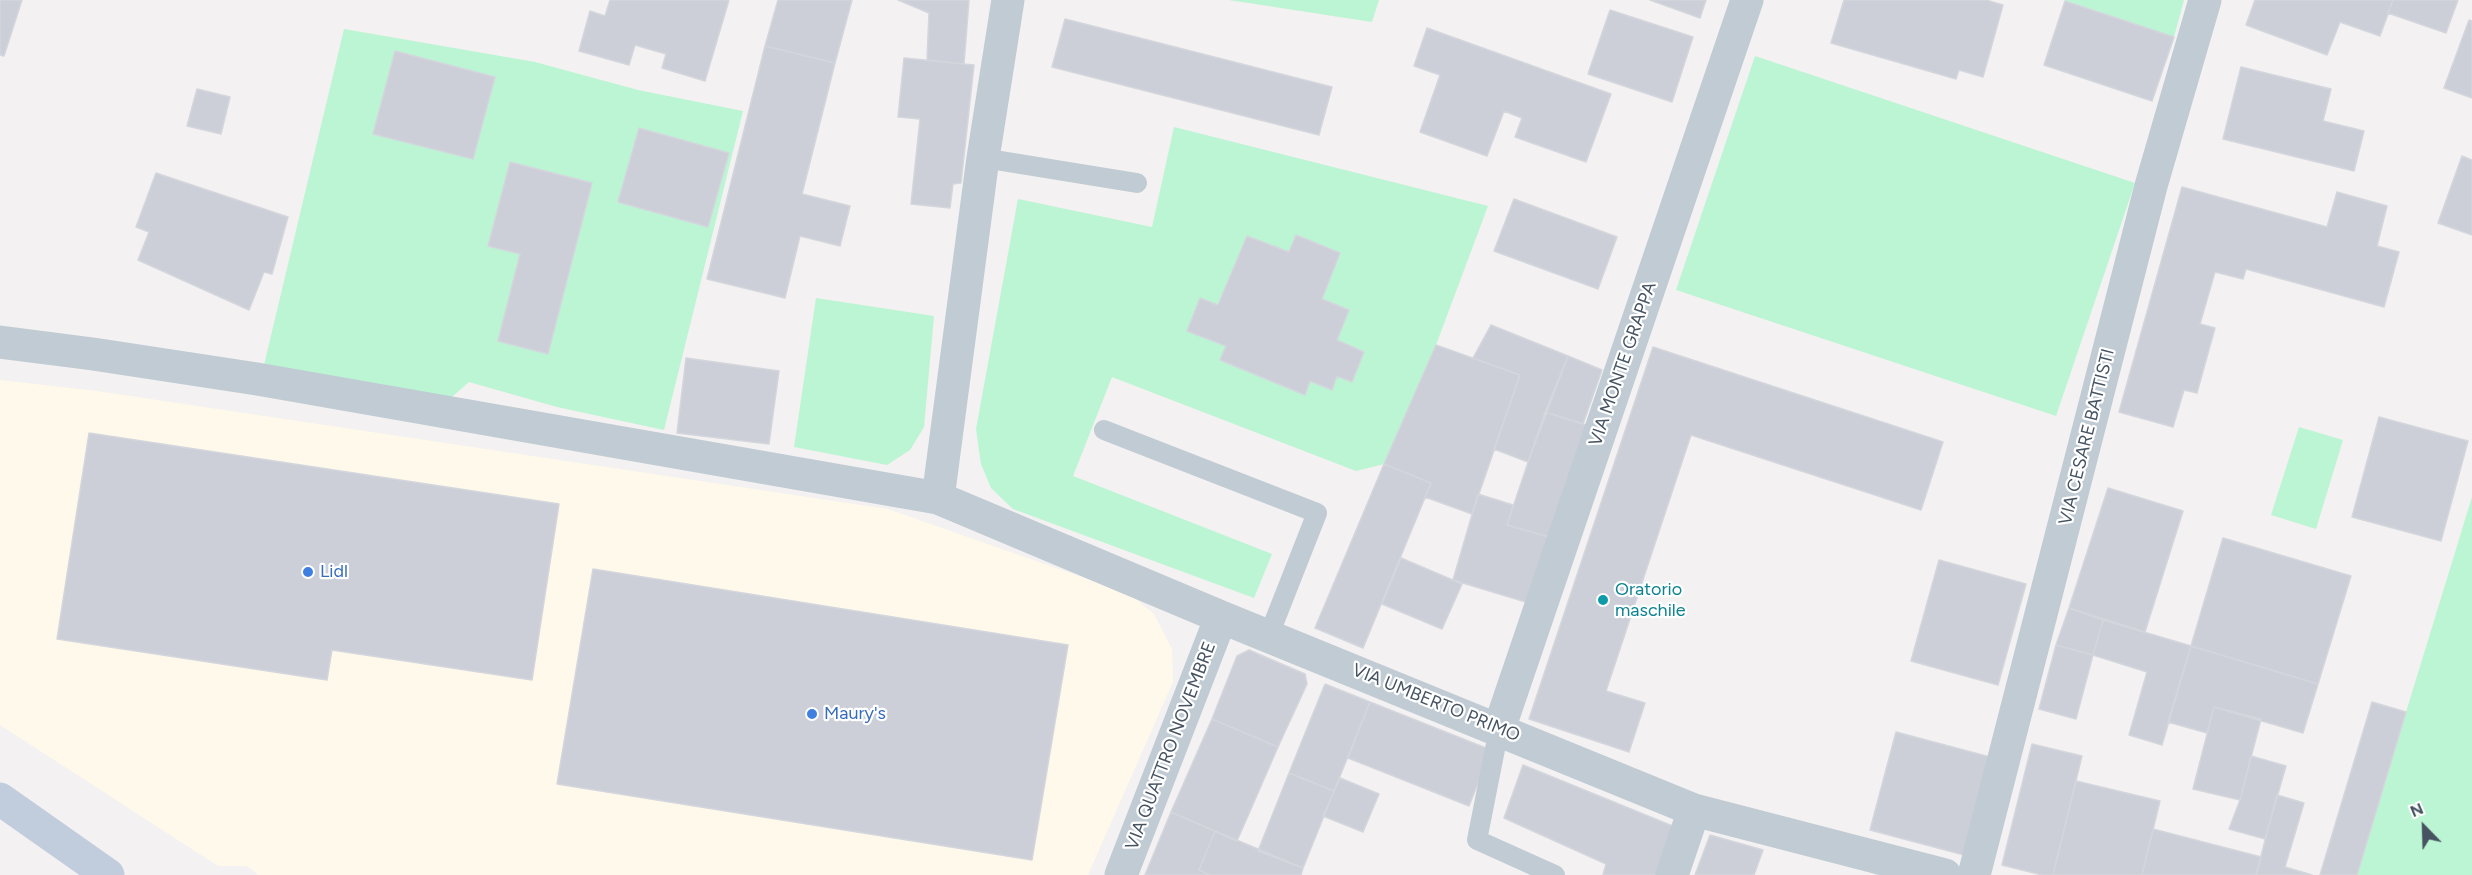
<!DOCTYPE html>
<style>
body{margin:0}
#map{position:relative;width:2472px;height:875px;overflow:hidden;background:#f3f1f1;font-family:Figtree,sans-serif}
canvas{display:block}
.north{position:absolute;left:2394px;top:797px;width:60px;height:60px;-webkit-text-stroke:4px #fff;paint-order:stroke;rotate:337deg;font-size:16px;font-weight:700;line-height:24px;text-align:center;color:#465361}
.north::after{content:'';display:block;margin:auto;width:21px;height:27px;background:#465361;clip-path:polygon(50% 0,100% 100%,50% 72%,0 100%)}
</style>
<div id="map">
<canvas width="2472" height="875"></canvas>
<div class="north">N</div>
</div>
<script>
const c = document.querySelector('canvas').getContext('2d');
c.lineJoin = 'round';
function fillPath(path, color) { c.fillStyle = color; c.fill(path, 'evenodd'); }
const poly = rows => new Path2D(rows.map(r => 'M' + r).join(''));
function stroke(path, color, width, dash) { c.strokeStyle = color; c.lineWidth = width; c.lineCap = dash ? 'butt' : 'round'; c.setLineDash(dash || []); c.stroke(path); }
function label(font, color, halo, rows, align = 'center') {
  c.font = font + ' Figtree,sans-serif'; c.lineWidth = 4.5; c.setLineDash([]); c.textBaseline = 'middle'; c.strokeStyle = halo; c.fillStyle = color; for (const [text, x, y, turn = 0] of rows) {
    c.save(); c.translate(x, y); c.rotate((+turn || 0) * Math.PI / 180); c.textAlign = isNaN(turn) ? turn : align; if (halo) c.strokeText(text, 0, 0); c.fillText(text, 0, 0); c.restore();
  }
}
const commercial = poly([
 [0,380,97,391,888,509,1130,594,1154,614,1172,649,1173,682,1088,875,258,875,247,866,218,866,0,725]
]);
const green = poly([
 [1229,0,1379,0,1372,22],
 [2064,0,2184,0,2174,37],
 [344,29,535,62,638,90,743,111,664,430,557,407,469,382,445,403,264,365],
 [1755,56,2135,183,2056,416,1676,290],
 [1174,127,1488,206,1436,345,1384,464,1356,471,1112,377,1073,476,1272,554,1254,598,1013,509,991,488,981,464,976,429,1018,199,1152,227],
 [816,298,934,316,924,427,910,450,887,465,794,447],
 [2299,427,2343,440,2316,529,2271,515],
 [2472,497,2472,875,2357,875,2406,712]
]);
const building = poly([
 [0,0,22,0,4,56,0,55,0,0],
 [610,0,729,0,705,81,662,68,666,54,635,45,629,65,579,51,590,11,605,16,610,0],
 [778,0,852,0,835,63,765,46,778,0],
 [898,0,969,0,964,64,927,60,929,13,898,0],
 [1650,0,1706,0,1700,18,1650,0],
 [1844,0,1986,0,2003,5,1983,77,1959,70,1956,79,1831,43,1844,0],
 [2255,0,2393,0,2380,36,2340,22,2327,55,2246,25,2255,0],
 [2393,0,2458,0,2446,33,2388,13,2393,0],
 [2065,1,2174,37,2152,101,2044,65,2065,1],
 [1610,10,1693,37,1672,102,1588,74,1610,10],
 [1065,19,1332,87,1319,135,1052,67,1065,19],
 [2469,20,2472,21,2472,98,2444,88,2469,20],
 [1427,28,1611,94,1586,162,1515,137,1522,118,1504,111,1487,156,1420,132,1440,75,1414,66,1427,28],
 [765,46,835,63,802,194,850,206,840,246,800,236,785,298,707,279,765,46],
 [395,51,495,77,473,159,373,134,395,51],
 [904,58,974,65,961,183,953,184,950,208,911,204,920,119,898,117,904,58],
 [2241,67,2331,89,2323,121,2364,131,2354,171,2223,139,2241,67],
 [197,89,230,97,221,134,187,126,197,89],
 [639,128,729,153,708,227,618,202,639,128],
 [2462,156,2472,160,2472,235,2438,223,2462,156],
 [510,162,592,183,548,354,498,341,520,254,488,246,510,162],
 [156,173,288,217,272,274,264,272,249,310,138,260,149,232,136,227,156,173],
 [2182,187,2327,227,2337,192,2387,206,2377,246,2399,252,2384,307,2246,269,2243,279,2215,272,2200,324,2215,328,2197,393,2184,390,2173,427,2119,412,2182,187],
 [1514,199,1617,237,1598,289,1494,251,1514,199],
 [1296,235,1340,253,1322,299,1349,310,1337,340,1364,352,1352,382,1337,376,1332,390,1310,381,1305,395,1220,360,1226,346,1187,331,1200,298,1218,305,1247,236,1289,252,1296,235],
 [1491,325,1568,356,1528,462,1494,449,1520,375,1473,358,1491,325],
 [1436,345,1520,375,1472,514,1425,497,1431,483,1384,464,1436,345],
 [1653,347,1943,442,1921,510,1691,435,1606,691,1645,703,1629,752,1529,719,1653,347],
 [1568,356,1602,370,1583,424,1545,412,1568,356],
 [686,358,779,371,769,444,677,433,686,358],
 [1545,412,1593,427,1549,537,1507,525,1545,412],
 [2379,417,2468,441,2441,541,2352,517,2379,417],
 [89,433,559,504,532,680,332,650,327,680,57,639,89,433],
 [1384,464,1431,483,1363,648,1315,628,1384,464],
 [2108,488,2183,511,2145,632,2069,608,2108,488],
 [1478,494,1513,505,1507,525,1549,537,1529,603,1453,580,1478,494],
 [2223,538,2351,576,2318,684,2191,646,2223,538],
 [1401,558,1462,584,1442,629,1382,604,1401,558],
 [1939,560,2026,584,1998,685,1911,661,1939,560],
 [593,569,1068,645,1032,860,557,784,593,569],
 [2069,608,2103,620,2093,655,2056,645,2069,608],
 [2103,620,2191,646,2162,745,2129,735,2147,672,2093,655,2103,620],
 [2056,645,2093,655,2076,719,2039,709,2056,645],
 [2191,646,2318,684,2303,733,2214,707,2207,733,2168,722,2191,646],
 [1249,650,1305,674,1307,684,1278,747,1212,719,1237,656,1249,650],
 [1325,684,1370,702,1334,791,1289,773,1325,684],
 [1370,702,1491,750,1469,806,1348,758,1370,702],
 [2372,702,2406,712,2357,875,2320,875,2372,702],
 [2214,707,2261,719,2240,800,2193,789,2214,707],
 [1212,719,1278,747,1237,841,1171,812,1212,719],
 [1896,732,1990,757,1964,855,1870,830,1896,732],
 [2032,744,2082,756,2053,875,2042,875,2002,865,2032,744],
 [2251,756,2286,766,2265,839,2229,829,2240,800,2251,756],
 [1523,765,1675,827,1660,875,1603,875,1606,864,1504,818,1523,765],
 [1289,773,1334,791,1303,868,1258,851,1289,773],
 [1340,778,1379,794,1363,832,1323,816,1340,778],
 [2076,781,2160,801,2142,875,2053,875,2076,781],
 [2277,795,2304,803,2285,867,2312,875,2256,875,2277,795],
 [1171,812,1215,831,1199,870,1210,875,1145,875,1171,812],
 [2153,829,2261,857,2256,875,2142,875,2153,829],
 [1215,831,1303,868,1301,875,1210,875,1199,870,1215,831],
 [1710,835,1763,850,1754,875,1695,875,1710,835]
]);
const service = poly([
 [983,158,1137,183],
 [1104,430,1317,513,1269,635],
 [1499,729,1477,840,1555,875]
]);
const minor = poly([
 [0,342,93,354,257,379,938,498,1221,617,1694,810,1945,875],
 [938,498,983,158,1008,0],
 [1499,729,1747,0],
 [1121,875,1221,617],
 [1672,875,1694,810],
 [1974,875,2151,186,2205,0]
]);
const secondary = poly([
 [0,799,108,875]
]);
const markers = [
 [308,572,6,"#3f7fe0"],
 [1603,600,6,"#0f9aa8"],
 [812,714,6,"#3f7fe0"]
];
const streetNames = [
 ["VIA MONTE GRAPPA",1623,364,-71],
 ["VIA CESARE BATTISTI",2087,437,-76],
 ["VIA UMBERTO PRIMO",1436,703,22],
 ["VIA QUATTRO NOVEMBRE",1171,746,-69]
];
const shopNames = [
 ["Lidl",320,572],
 ["Maury's",824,714]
];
const cultureNames = [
 ["Oratorio",1615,590],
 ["maschile",1615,611]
];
fillPath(commercial, '#fef9ea');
fillPath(green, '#bbf5d3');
fillPath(building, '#cccfd7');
stroke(building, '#d4d6dd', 1.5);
stroke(service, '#c0cbd4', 20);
stroke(minor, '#c0cbd4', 33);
stroke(secondary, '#c1cddc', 33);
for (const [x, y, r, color] of markers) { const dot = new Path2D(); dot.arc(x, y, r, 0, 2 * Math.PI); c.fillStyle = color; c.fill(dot); stroke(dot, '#fff', 2); }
label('18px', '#465361', '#fff', streetNames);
label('18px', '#366cbe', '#fff', shopNames, 'left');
label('18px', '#0d838f', '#fff', cultureNames, 'left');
</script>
